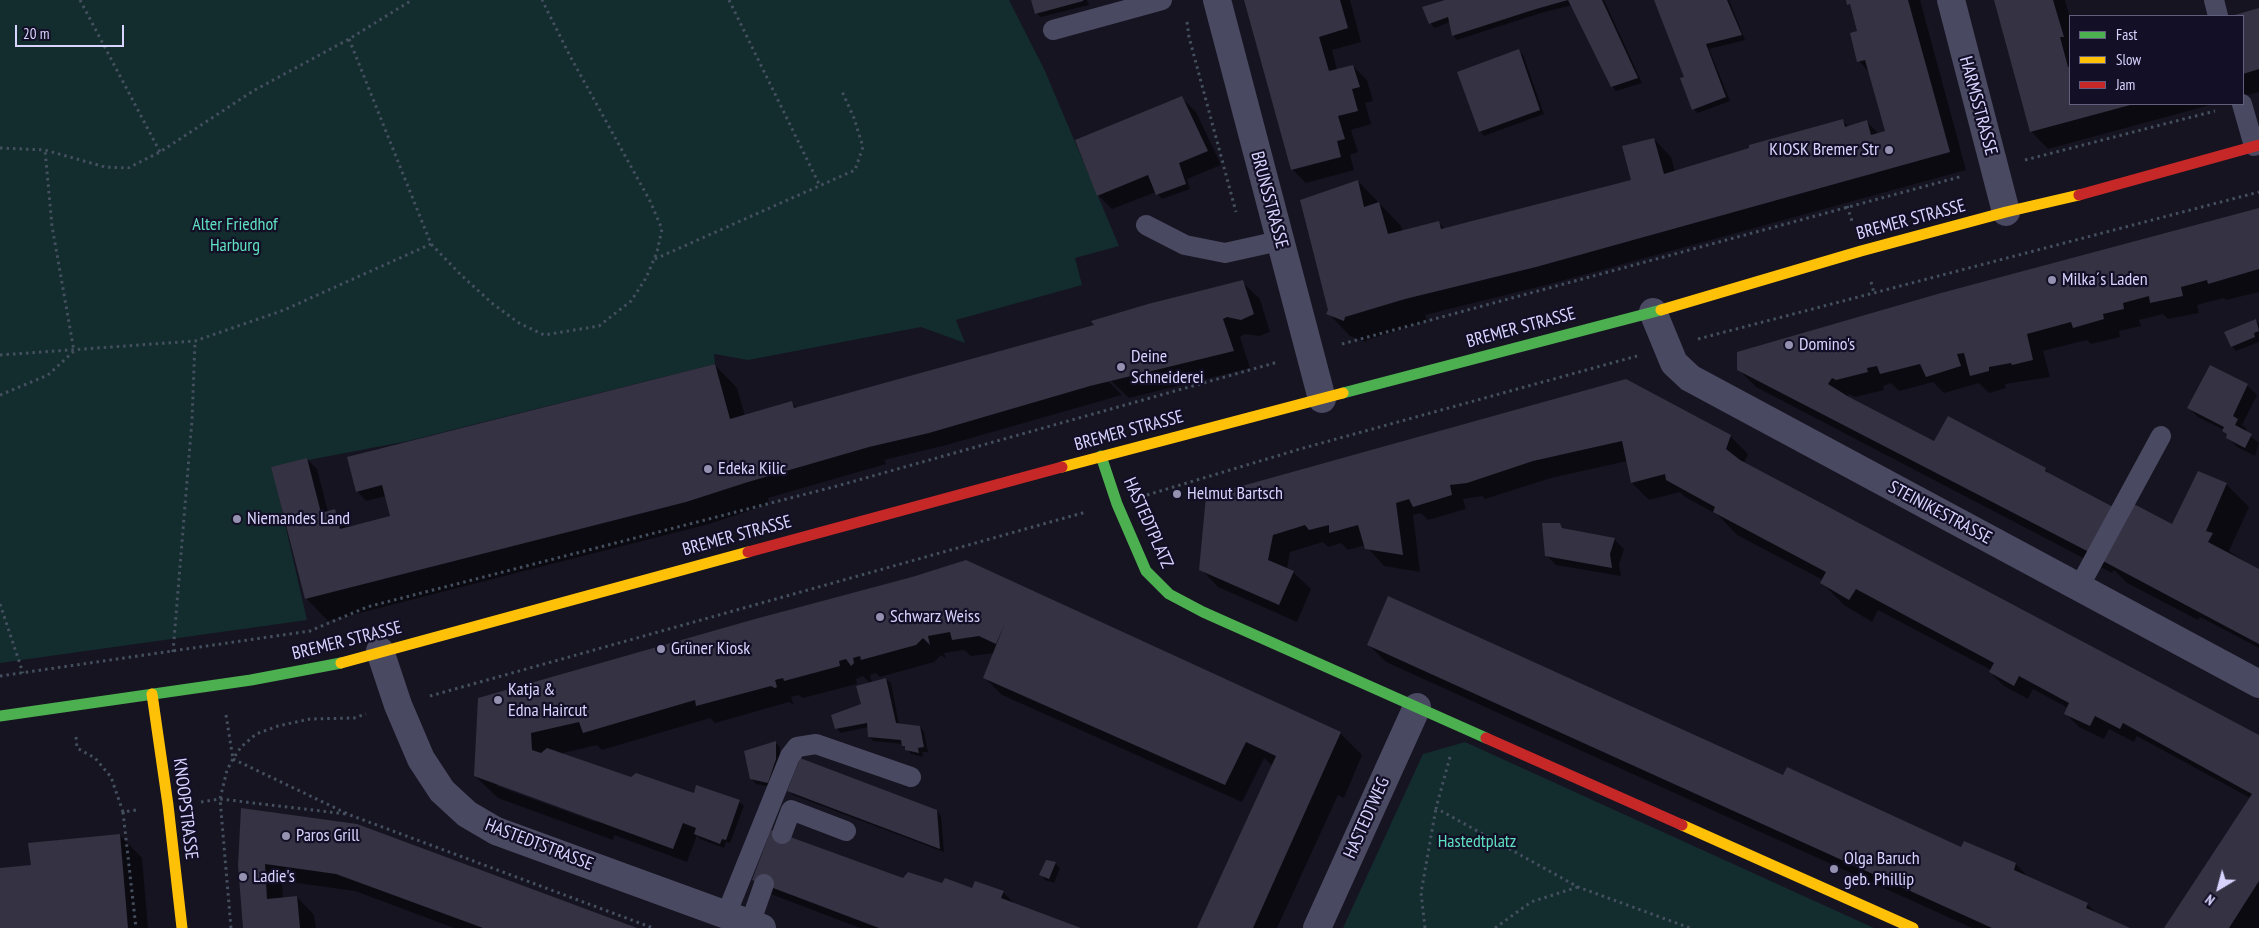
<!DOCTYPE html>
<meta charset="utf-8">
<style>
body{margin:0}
#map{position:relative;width:2259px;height:928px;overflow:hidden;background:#161421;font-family:"PT Sans Narrow",sans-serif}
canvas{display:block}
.legend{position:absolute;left:2069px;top:15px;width:175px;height:90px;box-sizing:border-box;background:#130f26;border:1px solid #625e7d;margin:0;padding:6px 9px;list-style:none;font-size:15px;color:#d9d4ff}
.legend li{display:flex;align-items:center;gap:10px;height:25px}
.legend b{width:25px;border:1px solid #625e7d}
.north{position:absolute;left:2194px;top:863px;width:50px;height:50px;-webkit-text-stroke:4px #130f26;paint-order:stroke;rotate:217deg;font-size:14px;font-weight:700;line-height:20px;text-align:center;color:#d9d4ff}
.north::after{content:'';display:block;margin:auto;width:18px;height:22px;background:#d9d4ff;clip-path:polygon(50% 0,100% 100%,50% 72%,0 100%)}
.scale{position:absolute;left:15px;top:25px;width:109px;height:22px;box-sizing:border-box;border:2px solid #d9d4ff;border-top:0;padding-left:6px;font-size:15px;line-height:18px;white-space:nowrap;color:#d9d4ff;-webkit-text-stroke:4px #130f26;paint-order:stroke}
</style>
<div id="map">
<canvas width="2259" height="928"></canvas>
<ul class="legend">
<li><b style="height:6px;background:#4caf50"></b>Fast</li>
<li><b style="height:6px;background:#ffc107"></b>Slow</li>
<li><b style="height:6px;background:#c62828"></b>Jam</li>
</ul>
<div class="north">N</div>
<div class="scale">20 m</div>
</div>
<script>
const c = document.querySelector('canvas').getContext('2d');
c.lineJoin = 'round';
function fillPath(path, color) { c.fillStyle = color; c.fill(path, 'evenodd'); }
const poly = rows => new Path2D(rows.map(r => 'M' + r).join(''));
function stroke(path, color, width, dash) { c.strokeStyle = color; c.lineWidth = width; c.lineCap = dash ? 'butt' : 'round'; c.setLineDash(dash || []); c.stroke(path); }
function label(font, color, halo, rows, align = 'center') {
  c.font = font + ' "PT Sans Narrow",sans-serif'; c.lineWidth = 4.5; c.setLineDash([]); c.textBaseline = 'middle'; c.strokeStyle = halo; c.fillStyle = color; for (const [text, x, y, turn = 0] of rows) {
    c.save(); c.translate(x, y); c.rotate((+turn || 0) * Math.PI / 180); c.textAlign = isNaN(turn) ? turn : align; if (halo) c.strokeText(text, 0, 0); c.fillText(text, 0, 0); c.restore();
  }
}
const green = poly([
 [0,0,1009,0,1045,71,1119,246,1075,258,1082,285,956,320,965,343,921,327,748,360,714,354,715,364,408,441,272,467,307,620,0,663],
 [1465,742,1874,928,1343,928,1423,754]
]);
const shadow = poly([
 [1033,0,1087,0,1089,5,1041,17,1036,13],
 [1246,0,1350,0,1361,42,1332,50,1337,70,1353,66,1367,80,1373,101,1365,103,1371,124,1351,130,1358,152,1350,155,1354,170,1306,183,1292,169],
 [1449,0,1604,0,1642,83,1616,91,1612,86,1572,5,1541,13,1457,40,1453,35,1450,22,1435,28,1430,23],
 [1656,0,1729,0,1745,40,1709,49,1730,101,1698,113,1693,109,1685,78],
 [1847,0,1920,0,1966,170,1554,283,1425,315,1427,321,1367,340,1366,342,1350,336,1328,313,1358,181,1401,226,1403,232,1438,222,1445,229,1633,181,1654,139,1671,157,1675,172,1842,120,1849,127,1867,122,1879,134,1887,132,1870,73,1859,61,1859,32,1853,9],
 [1996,0,2065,0,2070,18,2070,104,2214,104,2048,149,2031,131],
 [2259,9,2259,92,2243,96,2243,16,2235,16],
 [1518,51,1523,55,1544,114,1484,136,1480,131],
 [1182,98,1196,112,1221,165,1187,179,1190,189,1162,199,1156,192,1112,209,1098,195],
 [2259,210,2259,292,2226,300,2224,298,2197,305,2199,313,2168,319,2163,314,2139,320,2141,326,2119,331,2120,337,2091,344,2087,340,2043,351,2050,377,2005,384,2006,388,1989,393,1979,383,1944,393,1933,382,1899,391,1891,383,1883,386,1884,390,1855,397,1849,394,1847,398,1934,443,2045,469,2052,477,2114,509,2172,526,2198,473,2226,484,2249,507,2229,551,2259,571,2259,648,2200,617,2198,620,2127,583,2114,570,2112,573,1756,387,1738,369],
 [1242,282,1260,299,1270,332,1259,336,1245,334,1240,337,1250,368,1129,398,1106,376,1105,378,1122,395,943,446,884,460,886,464,768,498,769,504,709,524,328,621,306,598,307,459,317,469,328,512,334,511,351,528,392,517,386,496,366,501,357,491,715,365,737,388,745,416,792,403,797,408,1094,326,1093,321],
 [2256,320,2259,324,2259,342,2236,351,2232,346],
 [2247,385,2257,395,2242,425,2247,429,2245,432,2259,443,2255,456,2237,447,2227,437,2228,435,2224,430,2198,417,2189,408],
 [1730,436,1748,454,1744,463,2259,736,2259,928,2165,928,2252,799,2137,736,2134,742,2109,729,2104,739,2079,727,2065,713,2068,708,2033,689,2028,699,2004,686,1990,672,1991,670,1878,610,1872,622,1844,605,1822,583,1823,580,1737,535,1718,515,1685,497,1680,492,1649,500,1632,483,1627,461,1551,478,1485,499,1482,496,1463,499,1466,509,1428,520,1421,513,1413,515,1420,572,1384,566,1365,545,1348,550,1341,543,1328,547,1323,542,1290,552,1287,569,1293,572,1311,589,1297,622,1218,587,1201,569,1390,445],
 [1559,524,1565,530,1614,539,1624,549,1619,564,1621,576,1556,565,1546,555],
 [912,578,1340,733,1362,755,1344,798,1338,795,1277,928,1198,928,1273,766,1264,758,1242,802,1002,695,985,678,994,653,971,656,964,650,944,653,946,659,941,655,934,662,880,677,876,673,870,675,872,683,886,679,891,683,899,724,920,727,924,732,928,752,922,752,923,757,911,754,903,744,873,741,869,736,868,727,841,733,836,728,863,705,870,683,863,676,856,679,857,684,803,698,799,695,791,697,794,705,789,702,715,723,710,718,602,750,597,745,559,754,606,771,694,795,739,801,744,806,730,843,726,842,724,848,700,839,697,835,687,862,614,835,613,840,498,798,475,776,479,699],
 [497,783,597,819,596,822,497,786],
 [1369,645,1783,776,1962,848,2016,864,2029,878,2087,904,2099,916,2125,928,1972,928,1386,662],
 [776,743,780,747,780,764,772,787,756,784,752,779,745,752],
 [788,790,937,811,941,816,944,852,793,795],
 [242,810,634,928,454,928,355,891,282,881,283,898,297,897,314,915,316,928,244,928],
 [120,835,142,858,148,928,0,928,0,869,32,866],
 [1047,861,1055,863,1060,868,1054,883,1045,880,1041,875],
 [754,880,903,880,1003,892,1016,905,1078,928,860,928,768,893]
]);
const building = poly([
 [1031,0,1083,0,1083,1,1035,14],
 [1244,0,1340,0,1348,28,1319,37,1329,71,1353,65,1360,87,1352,89,1358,111,1338,116,1345,139,1337,141,1341,157,1291,170],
 [1445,0,1602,0,1638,78,1611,87,1568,0,1536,9,1452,36,1448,17,1429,24,1422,7],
 [1654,0,1727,0,1742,35,1706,44,1726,97,1692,110,1680,78,1684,77],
 [1846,0,1908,0,1950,152,1536,267,1405,299,1345,317,1344,321,1326,314,1328,310,1300,200,1358,180,1364,207,1379,202,1388,234,1439,221,1441,229,1631,180,1622,146,1654,138,1664,174,1749,148,1749,145,1843,119,1845,127,1867,120,1871,135,1885,131,1865,60,1857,62,1850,33,1857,31,1850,4,1847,5],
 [1994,0,2053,0,2064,37,2060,37,2068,67,2070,66,2070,104,2134,104,2030,132],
 [2259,8,2259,69,2243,74,2243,16,2231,16],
 [1519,49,1540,110,1479,132,1457,72],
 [1182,96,1208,151,1179,163,1186,184,1156,195,1148,175,1097,196,1075,140],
 [2259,208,2259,269,2208,284,2207,280,2181,287,2183,296,2150,303,2149,296,2123,303,2124,309,2103,314,2104,319,2073,328,2071,322,2027,334,2033,360,2012,365,2011,363,1989,367,1989,371,1970,376,1964,353,1957,354,1961,366,1926,377,1920,364,1880,374,1877,366,1867,368,1868,372,1836,380,1832,378,1828,384,1849,397,1934,441,1948,416,2046,468,2045,471,2115,508,2089,552,1737,370,1737,352,1941,293],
 [1243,280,1254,314,1241,320,1227,317,1223,319,1234,351,1090,386,929,433,869,447,748,482,686,502,305,599,271,467,307,458,321,513,335,509,340,529,390,516,382,485,356,492,347,457,715,364,730,419,792,401,794,408,1094,325,1091,321,1148,304],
 [2256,319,2259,331,2254,333,2255,337,2231,347,2224,332],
 [2210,365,2248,384,2233,416,2238,419,2235,425,2252,434,2245,448,2226,438,2227,434,2222,431,2224,427,2187,408],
 [1626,379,1731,435,1726,449,1740,460,2259,735,2259,881,2229,928,2164,928,2252,794,2123,723,2120,729,2095,716,2090,726,2064,714,2069,703,2019,676,2014,686,1989,672,1994,663,1856,589,1849,600,1820,583,1826,572,1713,512,1715,507,1666,480,1665,474,1631,483,1622,441,1533,461,1467,483,1450,485,1452,495,1413,507,1409,499,1396,503,1403,555,1365,549,1358,525,1329,533,1329,525,1309,530,1305,525,1273,535,1268,560,1294,571,1279,605,1199,570,1206,496],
 [2198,471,2227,483,2206,531,2213,533,2208,542,2259,569,2259,644,2103,561,2134,504,2172,524],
 [1542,523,1560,523,1562,528,1615,538,1610,554,1612,568,1545,556],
 [966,560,1341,732,1253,928,1197,928,1276,756,1246,742,1225,785,983,678,1005,623,996,644,979,636,952,640,950,632,928,636,930,645,923,638,916,645,861,660,860,656,853,658,854,663,851,666,846,659,839,661,840,666,784,681,783,678,775,680,777,687,775,688,771,686,696,706,695,700,583,733,579,722,531,733,532,750,541,753,547,748,631,777,636,773,694,793,696,785,740,800,726,840,722,839,720,844,694,834,696,828,683,823,673,849,474,776,478,698,755,619,912,577],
 [1388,596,1783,775,1787,767,1961,847,1964,841,2016,863,2014,870,2088,903,2086,908,2130,928,1992,928,1367,645],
 [886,678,896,723,920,726,924,747,918,748,919,753,905,750,905,746,902,746,901,740,868,737,867,723,835,729,831,715,861,704,856,686],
 [776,741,776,759,768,783,750,779,744,751],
 [800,758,937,810,940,849,787,791],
 [241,808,357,824,637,928,483,928,336,874,265,864,267,899,297,896,300,928,243,928,238,865],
 [771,830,903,878,908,872,942,883,945,878,972,888,975,881,1004,891,1001,898,1081,928,879,928,752,880],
 [120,834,128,928,0,928,0,868,31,865,28,843],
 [1046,860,1056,862,1049,879,1039,875]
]);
const path = poly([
 [80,0,160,152],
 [729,0,820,186],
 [1187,22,1189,37,1236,212],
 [349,39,431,244,461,275,493,304,519,323,544,335,599,326,631,301,646,278,657,252,662,229,650,201,570,56,542,0],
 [0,148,45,150,105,167,128,168,160,152,253,91,349,39,412,0],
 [2025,160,2215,111],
 [1847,206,1852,221],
 [655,259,855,170,863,147,854,118,841,89],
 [1871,282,1874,293],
 [1698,339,2259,192],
 [1342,344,1963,176],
 [0,355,195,341,284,310,431,244],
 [0,395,48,375,74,351,52,226,45,150],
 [1147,495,1300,449,1637,356],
 [0,604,23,673],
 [173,652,192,420,195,341],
 [0,676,310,631,367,607,837,486,1278,362],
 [430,696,1086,512],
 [226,715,233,759],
 [76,737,77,748,95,758,111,777,123,812,136,810],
 [1450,757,1436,808,1578,887,1690,928],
 [233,759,350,815,653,928],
 [201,802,220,799,346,814],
 [123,812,136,928],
 [231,928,220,799,227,770,233,759,241,747,256,734,278,726,310,719,354,718,366,714],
 [1425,928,1421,893,1436,808],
 [1495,928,1531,902,1578,887]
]);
const lane = poly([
 [2214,0,2218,16],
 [1053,30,1162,0],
 [2242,104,2254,146],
 [1146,225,1185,245,1225,253,1279,241],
 [2079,587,2161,436],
 [782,834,791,810,846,831],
 [726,915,790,756,797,747,816,744,911,777],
 [750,924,764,884]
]);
const street = poly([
 [1217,0,1322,399],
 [1951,0,2006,212],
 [1653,312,1674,363,1690,378,2259,684],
 [380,651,398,705,421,759,442,791,467,814,496,831,762,928],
 [1317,928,1417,707]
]);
const fast = poly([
 [1343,393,1661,310],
 [1101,456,1117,504,1146,571,1169,594,1203,612,1486,738],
 [0,716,251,680,341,663]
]);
const slow = poly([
 [1661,310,1861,251,2006,212,2079,195],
 [1062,467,1343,393],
 [341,663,748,552],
 [152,694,168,805,182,928],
 [1682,825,1913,928]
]);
const jam = poly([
 [2079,195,2259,145],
 [748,552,1062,467],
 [1486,738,1682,825]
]);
const markers = [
 [1889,150,5,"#9591b1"],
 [2052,280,5,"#9591b1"],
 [1789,345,5,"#9591b1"],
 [1121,367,5,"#9591b1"],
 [708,469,5,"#9591b1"],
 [1177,494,5,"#9591b1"],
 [237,519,5,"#9591b1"],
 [880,617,5,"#9591b1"],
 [661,649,5,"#9591b1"],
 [498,700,5,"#9591b1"],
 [286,836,5,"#9591b1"],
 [1834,869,5,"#9591b1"],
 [243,877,5,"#9591b1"]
];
const streetNames = [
 ["HARMSSTRASSE",1978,106,75],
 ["BRUNSSTRASSE",1269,200,75],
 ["BREMER STRASSE",1911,220,-15],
 ["BREMER STRASSE",1521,328,-15],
 ["BREMER STRASSE",1129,431,-15],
 ["STEINIKESTRASSE",1940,513,28],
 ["HASTEDTPLATZ",1148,523,66],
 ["BREMER STRASSE",737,536,-15],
 ["BREMER STRASSE",347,641,-14],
 ["KNOOPSTRASSE",185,809,83],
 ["HASTEDTWEG",1367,818,-66],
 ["HASTEDTSTRASSE",539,845,21]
];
const poiNames = [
 ["KIOSK Bremer Str",1879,150,"right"],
 ["Milka´s Laden",2062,280],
 ["Domino's",1799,345],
 ["Deine",1131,357],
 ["Schneiderei",1131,378],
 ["Edeka Kilic",718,469],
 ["Helmut Bartsch",1187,494],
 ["Niemandes Land",247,519],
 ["Schwarz Weiss",890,617],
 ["Grüner Kiosk",671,649],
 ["Katja &",508,690],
 ["Edna Haircut",508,711],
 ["Paros Grill",296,836],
 ["Olga Baruch",1844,859],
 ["geb. Phillip",1844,880],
 ["Ladie's",253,877]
];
const parkNames = [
 ["Alter Friedhof",235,225],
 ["Harburg",235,246],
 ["Hastedtplatz",1477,842]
];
fillPath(green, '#132c2d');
fillPath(shadow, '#0007');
fillPath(building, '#343243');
stroke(path, '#44505f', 3, [2.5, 4]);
stroke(lane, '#4a4962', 20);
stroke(street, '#4a4962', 28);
stroke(fast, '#4caf50', 11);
stroke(slow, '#ffc107', 11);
stroke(jam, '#c62828', 11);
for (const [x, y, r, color] of markers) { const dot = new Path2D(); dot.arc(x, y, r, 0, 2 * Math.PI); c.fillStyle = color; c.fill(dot); stroke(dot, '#130f26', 2); }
label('18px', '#d9d4ff', '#130f26', streetNames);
label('18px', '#d9d4ff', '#130f26', poiNames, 'left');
label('18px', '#5fe0c0', '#130f26', parkNames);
</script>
